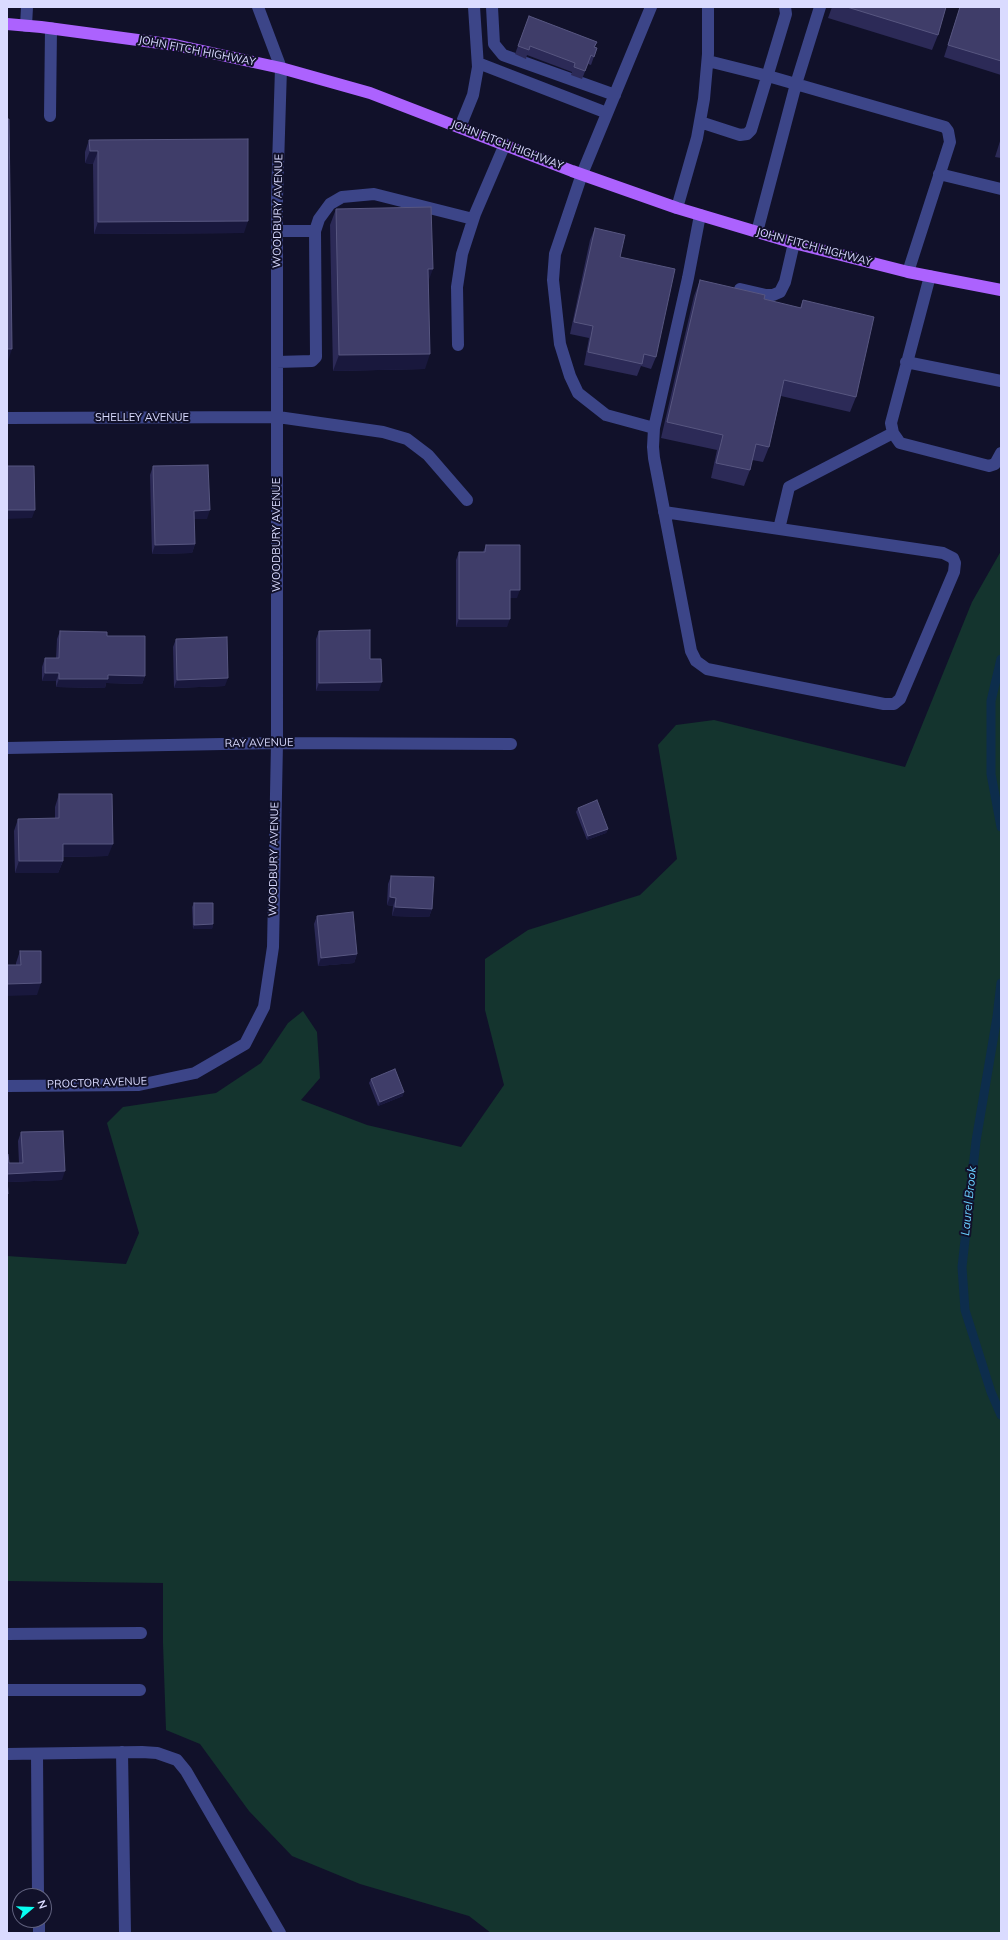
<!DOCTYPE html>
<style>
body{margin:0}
#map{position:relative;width:1008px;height:1940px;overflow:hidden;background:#11112a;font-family:Mulish,sans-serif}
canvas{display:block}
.frame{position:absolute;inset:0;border:8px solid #dadbff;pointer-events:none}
.north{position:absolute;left:12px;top:1888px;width:40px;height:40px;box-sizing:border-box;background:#11112a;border:1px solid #61627f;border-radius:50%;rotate:71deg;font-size:11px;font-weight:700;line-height:16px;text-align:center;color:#dadbff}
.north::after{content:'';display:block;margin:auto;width:14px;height:18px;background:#08fdf1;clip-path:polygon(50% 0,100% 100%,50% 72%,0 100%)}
</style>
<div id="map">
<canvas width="1008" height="1940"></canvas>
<div class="frame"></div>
<div class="north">N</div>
</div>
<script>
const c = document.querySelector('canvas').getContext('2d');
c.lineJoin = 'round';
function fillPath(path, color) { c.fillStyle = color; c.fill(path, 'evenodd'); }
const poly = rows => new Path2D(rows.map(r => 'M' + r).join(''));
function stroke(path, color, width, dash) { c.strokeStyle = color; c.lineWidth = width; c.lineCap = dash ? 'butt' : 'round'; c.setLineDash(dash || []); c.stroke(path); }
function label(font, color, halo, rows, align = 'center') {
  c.font = font + ' Mulish,sans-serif'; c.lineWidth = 4; c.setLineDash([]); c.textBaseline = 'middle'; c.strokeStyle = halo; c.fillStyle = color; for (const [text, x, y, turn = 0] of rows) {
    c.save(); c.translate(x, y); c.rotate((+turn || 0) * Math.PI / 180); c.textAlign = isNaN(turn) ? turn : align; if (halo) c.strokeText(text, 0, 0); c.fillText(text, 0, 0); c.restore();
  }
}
const green = poly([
 [1001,551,1001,1933,491,1933,469,1916,360,1884,292,1856,249,1811,200,1744,166,1730,163,1643,163,1583,7,1581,7,1256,126,1264,139,1233,107,1123,123,1107,216,1093,261,1063,288,1023,303,1011,317,1032,320,1078,301,1100,367,1125,461,1147,504,1085,485,1010,485,959,528,930,640,895,677,859,658,745,676,725,714,720,905,767,972,602]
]);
const stream = poly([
 [1001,659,991,701,991,774,1001,827],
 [1001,983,997,1017,976,1141,962,1267,965,1310,991,1392,1001,1415]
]);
const minor = poly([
 [492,7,494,44,503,55,615,95],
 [651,7,582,174,555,254,553,280,560,344,570,376,578,393,606,415,654,428],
 [26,26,27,7],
 [708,61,768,76,945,127,948,131,950,142,908,272],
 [478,63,607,113],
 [50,116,51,28],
 [700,122,740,135,747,134,751,130,786,14,785,7],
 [460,127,473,95,478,67,474,7],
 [939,174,1001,189],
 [677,208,697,138,704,99,708,54,708,7],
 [277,231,315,231],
 [757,232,796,84,820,7],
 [930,276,891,423,893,433,900,443,989,466,995,464,1001,453],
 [740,289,766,295,773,295,780,292,785,282,794,243],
 [458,345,457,287,462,254,475,214,505,144],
 [277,362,312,361,316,357,315,231,319,219,330,204,342,197,374,194,473,219],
 [906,362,1001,381],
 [7,418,278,417,383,432,407,439,428,455,467,500],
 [664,512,943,553,953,558,955,563,954,572,900,699,894,704,884,704,707,669,696,661,691,651,654,458,653,447,654,428,688,278,700,215],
 [779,529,789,487,893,433],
 [7,748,277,743,511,744],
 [7,1086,139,1085,195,1073,245,1044,264,1007,273,947,277,743,277,198,281,68,258,7],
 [7,1634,141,1633],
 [7,1690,140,1690],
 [122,1752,125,1933],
 [7,1754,142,1752,157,1753,177,1760,186,1771,280,1933],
 [37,1754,38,1896],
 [39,1920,39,1933]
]);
const major = poly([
 [7,24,41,27,175,45,281,68,370,93,572,171,677,208,794,243,908,272,1001,290]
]);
const wall = poly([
 [832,7,946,7,938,35,932,50,828,18],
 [960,7,1001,7,1001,75,944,57],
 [529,16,597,42,595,47,597,48,591,65,588,64,582,79,571,75,572,72,527,55,526,59,515,54],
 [1001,138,1001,158,995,157],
 [89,140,244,233,94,234,93,164,85,163,85,152],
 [336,209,428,280,425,369,333,371,330,225],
 [595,228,620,257,656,357,651,369,641,366,637,376,584,365,589,338,570,334,590,240],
 [700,280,764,299,800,308,803,300,856,397,850,412,781,396,769,447,763,462,752,460,750,470,744,486,711,478,717,450,661,438,694,296],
 [153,466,207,519,194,519,195,544,192,553,152,554,150,475],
 [486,545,517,598,510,598,507,627,456,627,456,560,459,552,483,552],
 [60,631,107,636,145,676,142,684,106,683,105,688,56,687,56,681,42,681,42,667,45,658,56,658,57,639],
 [319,631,370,659,379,691,316,691,316,639],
 [176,639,225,686,174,688,173,647],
 [59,794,108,856,63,857,63,861,58,873,15,873,14,831,18,819,55,818,55,807],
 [578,808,608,829,606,833,587,840,576,812],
 [391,876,432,909,429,917,392,916,393,906,387,905,388,884],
 [194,903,213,924,212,929,193,929,192,907],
 [317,916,357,954,354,963,318,966,314,924],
 [20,951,37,995,16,965,16,963],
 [371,1079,403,1096,378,1106,369,1083],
 [21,1132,62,1180,7,1182,8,1194,7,1196,7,1154,9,1163,19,1163,18,1141]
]);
const shadedWall = poly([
 [90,151,98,151,93,164,85,163],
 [248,221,244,233,94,234,98,222],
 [428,269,433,269,427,285],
 [7,349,12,349,8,361,7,361],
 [430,354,425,369,333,371,339,355],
 [7,510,35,510,32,518,7,519],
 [210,510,207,519,191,519,194,511],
 [195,544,192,553,152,554,155,545],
 [510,590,520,590,517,598,507,598],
 [459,619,510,619,507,627,456,627],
 [45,673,59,673,56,681,42,681],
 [108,675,145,676,142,684,106,683,105,688,56,687,59,679],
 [228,678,225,686,174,688,177,680],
 [382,682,379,691,316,691,319,683],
 [608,829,606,833,587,840,588,836],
 [63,844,113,844,108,856,58,857],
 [19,861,63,861,58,873,15,873],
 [390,897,396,898,393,906,387,905],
 [395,907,432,909,429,917,392,916],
 [213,924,212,929,193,929,194,925],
 [357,954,354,963,318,966,321,958],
 [41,983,37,995,7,996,7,984],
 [404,1092,403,1096,378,1106,380,1102],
 [65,1171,62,1180,7,1182,7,1174]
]);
const building = poly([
 [847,7,946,7,938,35,847,7],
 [960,7,1001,7,1001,61,948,45,960,7],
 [529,16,597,42,594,47,597,48,594,57,591,55,585,71,574,67,575,63,530,46,529,50,518,46,529,16],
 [7,119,9,119,12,349,7,349,7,119],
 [248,139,248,221,98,222,98,151,90,151,89,140,248,139],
 [431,207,433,269,428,269,430,354,339,355,336,209,431,207],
 [595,228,625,235,620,257,675,269,656,357,644,354,642,364,588,352,593,326,574,322,595,228],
 [700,280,765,295,764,299,801,308,803,300,874,317,856,397,784,380,769,447,756,444,750,470,716,463,723,435,667,422,700,280],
 [208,465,210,510,194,511,195,544,155,545,153,466,208,465],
 [7,466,34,466,35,510,7,510,7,466],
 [486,545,520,545,520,590,510,590,510,619,459,619,459,552,485,552,486,545],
 [370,630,370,659,381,659,382,682,319,683,319,631,370,630],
 [60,631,107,632,107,636,145,636,145,676,108,675,108,679,59,679,59,673,45,673,45,658,59,658,60,631],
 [227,637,228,678,177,680,176,639,227,637],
 [59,794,112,794,113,844,63,844,63,861,19,861,18,819,59,818,59,794],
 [597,800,608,829,588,836,578,808,597,800],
 [391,876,434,877,432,909,395,907,396,898,390,897,391,876],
 [194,903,213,903,213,924,194,925,194,903],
 [353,912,357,954,321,958,317,916,353,912],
 [20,951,41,951,41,983,7,984,7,965,21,965,20,951],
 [395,1069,404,1092,380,1102,371,1079,395,1069],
 [63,1131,65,1171,7,1174,7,1154,8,1154,9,1163,23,1163,21,1132,63,1131],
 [7,1178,8,1194,7,1194,7,1178]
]);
const streetNames = [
 ["JOHN FITCH HIGHWAY",197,51,11],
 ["JOHN FITCH HIGHWAY",507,145,21],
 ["WOODBURY AVENUE",278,211,-89],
 ["JOHN FITCH HIGHWAY",814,247,15],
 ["SHELLEY AVENUE",142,418],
 ["WOODBURY AVENUE",277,535,-90],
 ["RAY AVENUE",259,743,-1],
 ["WOODBURY AVENUE",274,859,-89],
 ["PROCTOR AVENUE",97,1083,-2]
];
const waterNames = [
 ["Laurel Brook",969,1201,-84]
];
fillPath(green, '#14342e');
stroke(stream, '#0d2d4c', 9);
stroke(minor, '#3c4588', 12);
stroke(major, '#ac62fe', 12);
fillPath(wall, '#2c2a57');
fillPath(shadedWall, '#19183d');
fillPath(building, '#3f3d69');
stroke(building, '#575680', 1);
label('11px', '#dadbff', '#11112a', streetNames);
label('italic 12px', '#69cffe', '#11112a', waterNames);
</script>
